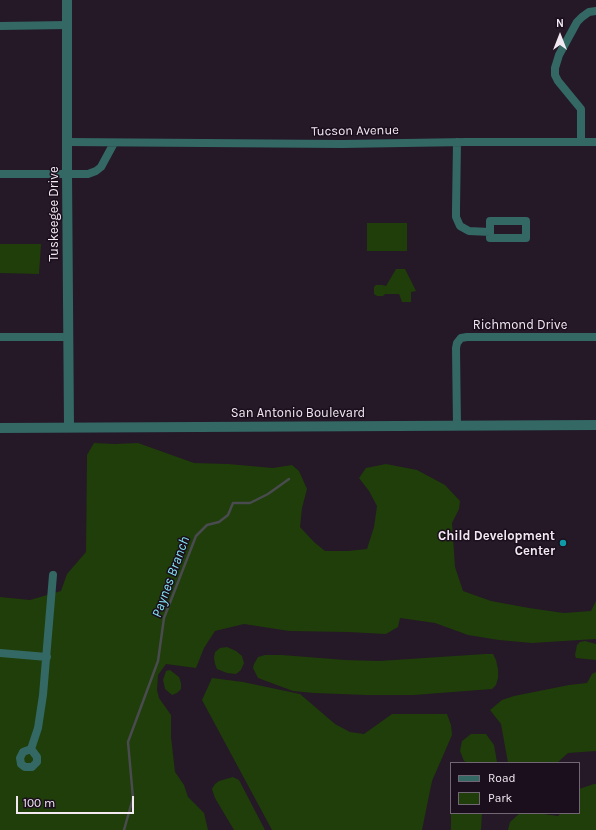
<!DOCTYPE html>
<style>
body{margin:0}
#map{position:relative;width:596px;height:830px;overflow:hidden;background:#251827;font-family:Karla,sans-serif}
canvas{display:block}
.legend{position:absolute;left:450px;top:762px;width:130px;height:52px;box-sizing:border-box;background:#1b0f1d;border:1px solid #716673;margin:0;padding:5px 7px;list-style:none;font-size:12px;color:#f2e9f3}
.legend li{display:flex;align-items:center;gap:8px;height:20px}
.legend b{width:20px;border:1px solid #716673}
.north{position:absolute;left:540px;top:16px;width:40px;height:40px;-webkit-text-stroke:3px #1b0f1d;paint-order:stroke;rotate:0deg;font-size:11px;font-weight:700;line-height:16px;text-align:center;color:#f2e9f3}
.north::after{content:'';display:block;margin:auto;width:14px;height:18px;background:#f2e9f3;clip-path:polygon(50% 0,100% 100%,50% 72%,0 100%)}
.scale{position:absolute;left:16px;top:796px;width:118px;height:18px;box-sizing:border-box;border:2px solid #f2e9f3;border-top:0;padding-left:5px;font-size:12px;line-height:14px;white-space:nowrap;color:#f2e9f3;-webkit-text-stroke:3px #1b0f1d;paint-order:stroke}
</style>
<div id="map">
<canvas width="596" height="830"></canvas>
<ul class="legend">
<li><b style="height:5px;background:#336864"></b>Road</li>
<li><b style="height:11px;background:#1f3e09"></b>Park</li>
</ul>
<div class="north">N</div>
<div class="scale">100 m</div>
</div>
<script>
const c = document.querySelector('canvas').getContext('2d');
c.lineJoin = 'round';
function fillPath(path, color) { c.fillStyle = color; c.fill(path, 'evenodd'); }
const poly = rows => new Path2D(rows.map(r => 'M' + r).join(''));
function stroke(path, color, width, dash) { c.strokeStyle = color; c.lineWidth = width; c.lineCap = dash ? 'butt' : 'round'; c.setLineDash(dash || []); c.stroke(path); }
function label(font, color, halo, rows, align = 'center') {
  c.font = font + ' Karla,sans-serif'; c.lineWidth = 3; c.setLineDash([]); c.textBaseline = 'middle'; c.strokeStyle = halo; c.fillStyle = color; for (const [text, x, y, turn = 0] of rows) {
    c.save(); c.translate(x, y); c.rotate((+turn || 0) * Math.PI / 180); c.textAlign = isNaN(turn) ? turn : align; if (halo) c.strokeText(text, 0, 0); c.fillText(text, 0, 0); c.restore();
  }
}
const green = poly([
 [367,223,407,223,407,251,367,251],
 [0,244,41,244,39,274,0,273],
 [396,269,405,269,416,291,411,292,411,302,402,302,399,294,385,294,383,296,377,296,374,294,374,287,376,285,382,285,386,286],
 [94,443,115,444,138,443,194,463,228,464,273,468,292,465,299,471,307,489,302,508,300,527,314,542,325,551,348,551,367,549,374,527,377,506,369,491,359,478,366,468,386,464,417,470,445,485,460,501,459,509,452,523,455,567,463,591,491,601,529,608,564,613,591,611,596,601,596,639,532,643,499,640,468,635,435,623,400,618,398,627,386,634,348,632,289,631,244,624,215,631,204,648,196,668,166,664,158,675,157,690,159,698,171,715,171,737,175,772,184,785,188,797,204,813,208,830,0,830,0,597,30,600,61,591,67,574,86,552,87,455],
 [585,641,596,644,596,660,576,658,575,655,577,645,580,642],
 [227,647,236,651,242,656,244,663,241,670,236,674,227,673,217,669,215,664,214,658,215,652,220,648],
 [485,654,493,654,496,660,498,669,498,678,496,685,492,689,414,695,366,695,314,693,293,691,258,678,253,668,254,664,258,657,265,655,282,655,345,660,379,661],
 [170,670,179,677,181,683,181,689,177,693,172,695,165,689,163,680,166,671],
 [596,672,596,751,568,753,557,763,508,763,501,724,490,710,502,700,514,696,569,685,587,683,592,674],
 [212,678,243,682,300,694,335,724,350,732,364,734,392,714,447,714,451,725,452,735,432,781,422,830,272,830,202,700],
 [471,734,486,734,494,745,497,762,469,763,464,761,460,751,462,741],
 [233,777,239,780,265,830,234,830,215,798,212,789,215,784,219,781],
 [594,784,596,784,596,830,508,830,510,822,520,813,536,813,558,816,561,813,579,813,579,789],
 [451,813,482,813,481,830,451,830]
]);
const stream = poly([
 [124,830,133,798,128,742,158,661,164,618,196,536,207,525,219,522,228,515,233,503,250,503,268,494,289,479]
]);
const minor = poly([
 [0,26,68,25],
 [67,142,342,144,466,142,596,142],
 [457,142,456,209,456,217,460,226,469,231,490,232,490,221,526,221,526,238,490,238,490,232],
 [581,142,581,109,558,81,555,75,555,68,559,55,577,22,582,17,589,12,596,11],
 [0,174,88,174,96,171,101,167,114,143],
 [0,337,68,337],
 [457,426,456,348,457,343,461,338,467,337,596,337],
 [0,653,47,657],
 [31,749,37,757,37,762,32,767,25,767,21,764,20,758,23,752,31,749,38,728,43,695,53,575]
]);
const tertiary = poly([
 [67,0,67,174,69,427],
 [0,428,596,425]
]);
const markers = [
 [563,543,4,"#0f9aa8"]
];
const streetNames = [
 ["Tucson Avenue",355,131,-1],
 ["Tuskeegee Drive",54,214,-90],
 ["Richmond Drive",520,325],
 ["San Antonio Boulevard",298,413]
];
const poiNames = [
 ["Child Development",555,536],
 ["Center",555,551]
];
const waterNames = [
 ["Paynes Branch",171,577,-70]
];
fillPath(green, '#1f3e09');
stroke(stream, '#494b4f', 2.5);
stroke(minor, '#336864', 8);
stroke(tertiary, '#336864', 10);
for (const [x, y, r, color] of markers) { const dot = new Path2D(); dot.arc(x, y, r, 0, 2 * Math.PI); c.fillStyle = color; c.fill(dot); stroke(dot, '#1b0f1d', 1.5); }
label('13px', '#f2e9f3', '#1b0f1d', streetNames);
label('bold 13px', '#f2e9f3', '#1b0f1d', poiNames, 'right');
label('italic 14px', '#84e6f5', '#1b0f1d', waterNames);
</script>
